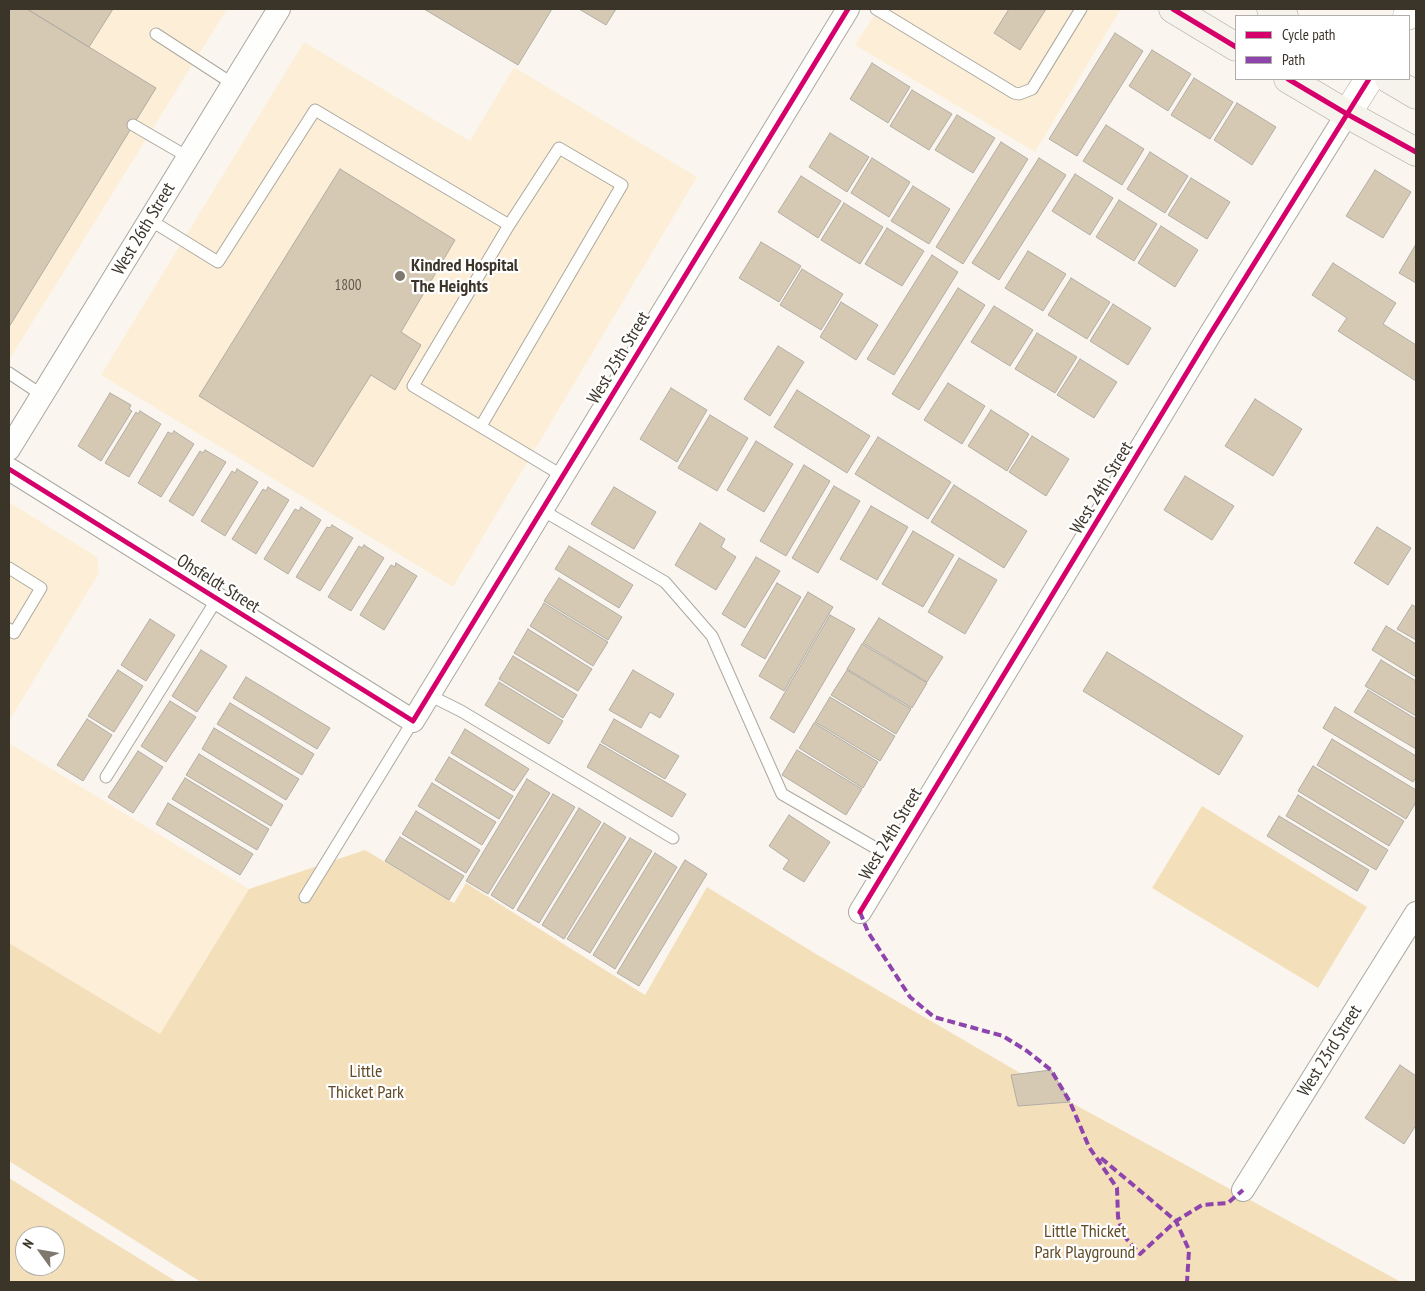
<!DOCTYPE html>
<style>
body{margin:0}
#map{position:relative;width:1425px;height:1291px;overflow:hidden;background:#faf6ef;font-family:"PT Sans Narrow",sans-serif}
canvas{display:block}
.frame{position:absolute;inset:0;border:10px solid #3b3429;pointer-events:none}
.legend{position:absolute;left:1235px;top:15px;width:175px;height:65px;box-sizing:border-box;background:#fff;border:1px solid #b1aea9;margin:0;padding:6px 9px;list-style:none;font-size:15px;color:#3b3429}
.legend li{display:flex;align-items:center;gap:10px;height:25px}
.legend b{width:25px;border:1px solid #b1aea9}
.north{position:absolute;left:15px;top:1226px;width:50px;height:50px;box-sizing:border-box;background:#fff;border:1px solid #b1aea9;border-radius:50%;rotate:302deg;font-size:14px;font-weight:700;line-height:20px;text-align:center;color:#3b3429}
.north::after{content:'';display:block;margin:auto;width:18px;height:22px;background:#7e786e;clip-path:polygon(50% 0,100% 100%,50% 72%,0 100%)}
</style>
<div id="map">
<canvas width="1425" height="1291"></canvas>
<div class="frame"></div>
<ul class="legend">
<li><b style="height:6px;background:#d6006c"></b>Cycle path</li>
<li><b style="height:6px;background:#8e44ad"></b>Path</li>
</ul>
<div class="north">N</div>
</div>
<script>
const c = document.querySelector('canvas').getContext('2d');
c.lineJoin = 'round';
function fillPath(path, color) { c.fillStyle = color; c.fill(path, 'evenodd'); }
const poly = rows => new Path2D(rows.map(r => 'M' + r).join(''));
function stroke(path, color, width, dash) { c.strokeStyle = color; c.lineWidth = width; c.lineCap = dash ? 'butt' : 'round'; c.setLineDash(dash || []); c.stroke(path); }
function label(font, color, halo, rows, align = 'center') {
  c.font = font + ' "PT Sans Narrow",sans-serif'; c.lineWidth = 4.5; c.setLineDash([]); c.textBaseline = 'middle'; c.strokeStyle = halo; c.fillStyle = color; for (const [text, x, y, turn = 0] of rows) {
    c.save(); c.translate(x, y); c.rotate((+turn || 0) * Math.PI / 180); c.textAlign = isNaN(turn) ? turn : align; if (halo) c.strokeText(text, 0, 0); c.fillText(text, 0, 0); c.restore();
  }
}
const built = poly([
 [9,9,227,9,9,360],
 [878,9,1118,9,1120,10,1035,152,855,45],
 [304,42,470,141,514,67,697,177,453,587,101,375],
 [9,502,97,557,99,573,9,721],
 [9,743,249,889,160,1034,9,943]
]);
const green = poly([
 [1202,806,1367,907,1318,988,1152,888],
 [365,850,454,903,466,883,645,995,707,887,816,954,1070,1102,1401,1282,201,1282,9,1161,9,943,160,1034,249,889],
 [9,1178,177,1282,9,1282],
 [25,1236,55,1236,55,1266,25,1266]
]);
const building = poly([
 [9,9,27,9,156,88,9,327,9,9],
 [27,9,113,9,89,47,27,9],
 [424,9,552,9,518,65,424,9],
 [579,9,616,9,606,25,579,9],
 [1009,9,1046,9,1020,50,994,33,1009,9],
 [1115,33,1143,51,1077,156,1049,139,1115,33],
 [1152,50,1191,74,1168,111,1129,86,1152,50],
 [872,63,910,87,888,123,850,99,872,63],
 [1194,78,1233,102,1210,139,1171,115,1194,78],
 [912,90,952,114,929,150,890,126,912,90],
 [1237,103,1276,127,1252,165,1214,140,1237,103],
 [957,115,995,138,973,173,935,150,957,115],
 [1106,125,1144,149,1122,185,1083,161,1106,125],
 [830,133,869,157,847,192,809,167,830,133],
 [1001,142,1028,159,963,264,936,247,1001,142],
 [1150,152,1188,176,1165,213,1127,189,1150,152],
 [872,158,910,182,889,217,851,193,872,158],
 [1039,158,1066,175,999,280,972,263,1039,158],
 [340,169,455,240,401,332,421,345,395,390,371,375,313,467,199,396,340,169],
 [1375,170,1411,192,1383,238,1346,216,1375,170],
 [1075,174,1113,198,1090,235,1052,211,1075,174],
 [801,176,841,201,818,238,778,212,801,176],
 [1191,178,1230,202,1207,239,1168,215,1191,178],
 [913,186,950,209,929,244,891,221,913,186],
 [1119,200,1157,224,1134,261,1096,237,1119,200],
 [844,203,883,227,860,264,821,240,844,203],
 [1161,226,1198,250,1175,287,1138,263,1161,226],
 [887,228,924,251,902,286,865,264,887,228],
 [761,242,801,266,779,302,739,278,761,242],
 [1416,244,1416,283,1399,273,1416,244],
 [1028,251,1066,274,1043,311,1005,288,1028,251],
 [932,255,958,272,894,375,867,359,932,255],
 [1333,263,1396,303,1383,324,1416,345,1416,381,1338,331,1347,318,1312,295,1333,263],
 [802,269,843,294,821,330,780,305,802,269],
 [1071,278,1110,302,1087,339,1048,315,1071,278],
 [958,288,985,305,919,410,892,394,958,288],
 [841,302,878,325,856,360,820,337,841,302],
 [1113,304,1151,328,1128,365,1090,341,1113,304],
 [994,306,1033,330,1010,366,971,342,994,306],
 [1037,333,1077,357,1055,393,1015,369,1037,333],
 [778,346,804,362,770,416,744,399,778,346],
 [1080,359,1117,382,1094,418,1057,395,1080,359],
 [948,383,985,406,962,444,924,420,948,383],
 [671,388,707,410,677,462,640,439,671,388],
 [797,390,870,436,847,473,774,427,797,390],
 [110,393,131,405,129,409,132,411,101,461,78,446,110,393],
 [1255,399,1302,429,1273,476,1225,446,1255,399],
 [991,410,1029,434,1007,471,968,446,991,410],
 [140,411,161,424,129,477,105,463,136,412,138,414,140,411],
 [710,415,748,438,717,491,678,468,710,415],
 [174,431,194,444,161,497,138,483,168,432,172,434,174,431],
 [1032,436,1069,459,1046,496,1009,472,1032,436],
 [878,437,951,482,928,519,855,474,878,437],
 [756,441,793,464,764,512,727,490,756,441],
 [205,450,226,462,193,516,169,501,200,451,203,453,205,450],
 [804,465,830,481,786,556,760,541,804,465],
 [237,469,258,482,225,536,201,521,232,471,235,473,237,469],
 [1185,476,1234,506,1212,540,1164,510,1185,476],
 [954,485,1027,531,1004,568,931,522,954,485],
 [834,486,860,501,818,573,792,558,834,486],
 [268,487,289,500,256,554,232,539,263,489,266,491,268,487],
 [614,487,656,512,634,549,591,524,614,487],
 [871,506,908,527,877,580,840,559,871,506],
 [301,507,321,520,288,574,264,559,295,509,299,511,301,507],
 [700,523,725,539,721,547,736,557,716,590,675,565,700,523],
 [332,525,353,538,320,591,296,577,327,527,330,528,332,525],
 [1377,527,1411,548,1388,585,1354,563,1377,527],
 [913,531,954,555,923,607,882,584,913,531],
 [364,545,384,558,351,611,328,597,359,546,362,548,364,545],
 [569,546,633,585,619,608,555,569,569,546],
 [756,557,780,571,745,628,722,614,756,557],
 [959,558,997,580,965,634,928,612,959,558],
 [396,563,417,576,384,630,360,615,391,565,395,567,396,563],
 [559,578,622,617,608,640,544,601,559,578],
 [777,583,801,597,765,659,741,645,777,583],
 [808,592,833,607,784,691,759,676,808,592],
 [544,603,608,642,593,666,530,626,544,603],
 [1412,605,1416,607,1416,640,1397,629,1412,605],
 [830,615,855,629,794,733,770,718,830,615],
 [879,618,943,657,927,682,863,643,879,618],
 [150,619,175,635,146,681,121,665,150,619],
 [1386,626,1416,644,1416,677,1372,650,1386,626],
 [528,629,592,669,578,691,514,653,528,629],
 [862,644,927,683,912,708,847,669,862,644],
 [201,650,227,666,197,712,172,696,201,650],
 [1107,652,1243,736,1219,775,1083,691,1107,652],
 [513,656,577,695,563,718,499,679,513,656],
 [1381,660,1416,681,1416,716,1365,686,1381,660],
 [118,670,143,686,114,732,88,716,118,670],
 [633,670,674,694,660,718,650,712,641,728,609,710,633,670],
 [847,670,911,709,896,734,831,695,847,670],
 [246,677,330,728,317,749,233,698,246,677],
 [499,682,563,721,549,744,485,705,499,682],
 [1368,690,1416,719,1416,749,1354,712,1368,690],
 [830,697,895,736,880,761,815,722,830,697],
 [170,701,196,717,166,762,141,746,170,701],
 [230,703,314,754,302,775,217,724,230,703],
 [1335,707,1416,756,1416,777,1413,782,1323,728,1335,707],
 [87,719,112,735,83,781,57,765,87,719],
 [614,719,679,756,665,779,601,742,614,719],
 [814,723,878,762,863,788,799,748,814,723],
 [214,728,299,779,286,800,202,749,214,728],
 [465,729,529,769,514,791,451,753,465,729],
 [1332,739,1416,790,1416,802,1406,819,1317,765,1332,739],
 [600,744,686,794,672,817,587,767,600,744],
 [797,750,862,789,846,815,782,775,797,750],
 [138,751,163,767,133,813,108,797,138,751],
 [199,754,283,805,271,826,186,775,199,754],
 [449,757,513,796,499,819,435,780,449,757],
 [1313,766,1404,821,1389,846,1298,791,1313,766],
 [185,778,269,829,257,850,172,799,185,778],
 [527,779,550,793,488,894,466,881,527,779],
 [432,783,496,822,482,845,418,806,432,783],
 [553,794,575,807,513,909,491,895,553,794],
 [1298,795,1388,850,1376,870,1286,816,1298,795],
 [168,803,253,854,240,875,156,824,168,803],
 [579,808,601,822,539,923,517,910,579,808],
 [416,811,480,850,466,873,402,834,416,811],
 [789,815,830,842,804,882,783,869,789,860,769,846,789,815],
 [1279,816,1369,870,1357,891,1267,836,1279,816],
 [604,823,626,837,564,939,542,925,604,823],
 [400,837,464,876,449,900,385,861,400,837],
 [630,838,652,851,590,953,567,939,630,838],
 [655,853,677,867,615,969,593,955,655,853],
 [685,860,707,874,639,986,617,973,685,860],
 [1400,1065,1416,1076,1416,1125,1404,1144,1365,1118,1400,1065],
 [1051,1070,1070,1102,1018,1106,1011,1075,1051,1070]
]);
const service = poly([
 [876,9,1014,93,1019,94,1032,89,1081,9],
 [156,34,233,84],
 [133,125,188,157],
 [150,220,218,262,315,110,509,225,413,386,563,476],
 [9,373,42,395],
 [481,426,622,185,559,148,509,225],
 [542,510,665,582,712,636,782,794,893,858],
 [9,568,41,588,14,633,9,629],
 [429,695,461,711,673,838],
 [106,777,217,599],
 [305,897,413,721]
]);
const minor = poly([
 [9,449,279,9],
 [9,469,413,721,848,9],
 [860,912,1209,336,1347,114],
 [1243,1190,1416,913]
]);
const tertiary = poly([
 [1407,16,1412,9],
 [1347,114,1369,79]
]);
const secondary = poly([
 [1173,9,1236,47],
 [1271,9,1284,16],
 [1288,79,1347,114,1416,152],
 [1389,79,1416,95]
]);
const quiet = poly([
 [860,912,868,932,910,997,934,1017,1003,1036,1027,1051,1051,1070,1070,1102,1089,1147,1117,1188,1118,1217,1123,1235,1140,1254,1176,1221,1189,1250,1187,1282],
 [1101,1158,1176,1221,1202,1205,1228,1203,1243,1190]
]);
const cycleway = poly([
 [1173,9,1236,47],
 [1288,79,1347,114,1416,152],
 [9,469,413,721,848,9],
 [860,912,1209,336,1369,79]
]);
const markers = [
 [400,276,6,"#7e786e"]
];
const numberNames = [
 ["1800",348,286]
];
const streetNames = [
 ["West 26th Street",144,229,-59],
 ["West 25th Street",619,358,-59],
 ["West 24th Street",1102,488,-59],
 ["Ohsfeldt Street",218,584,32],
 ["West 24th Street",891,834,-59],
 ["West 23rd Street",1330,1051,-58]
];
const poiNames = [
 ["Kindred Hospital",411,266],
 ["The Heights",411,287]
];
const parkNames = [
 ["Little",366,1072],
 ["Thicket Park",366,1093],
 ["Little Thicket",1085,1232],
 ["Park Playground",1085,1253]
];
fillPath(built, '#fdefd7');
fillPath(green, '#f4dfbb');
fillPath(building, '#d5c9b4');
stroke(building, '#b2ada5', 1);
stroke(service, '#aca8a0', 13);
stroke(minor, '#aca8a0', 24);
stroke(tertiary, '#aca8a0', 29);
stroke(secondary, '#aca8a0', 29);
stroke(service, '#fefefd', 11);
stroke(minor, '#fefefd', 22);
stroke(tertiary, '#fefefd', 28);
stroke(secondary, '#f6f3ec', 28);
stroke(quiet, '#8e44ad', 4, [8, 4]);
stroke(cycleway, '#d6006c', 5);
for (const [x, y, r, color] of markers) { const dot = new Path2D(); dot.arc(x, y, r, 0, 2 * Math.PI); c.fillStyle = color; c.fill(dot); stroke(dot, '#fff', 2); }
label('15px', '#62594c', null, numberNames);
label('18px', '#3b3429', '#fff', streetNames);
label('bold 18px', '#3b3429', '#fff', poiNames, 'left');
label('18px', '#614b25', '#fff', parkNames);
</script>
